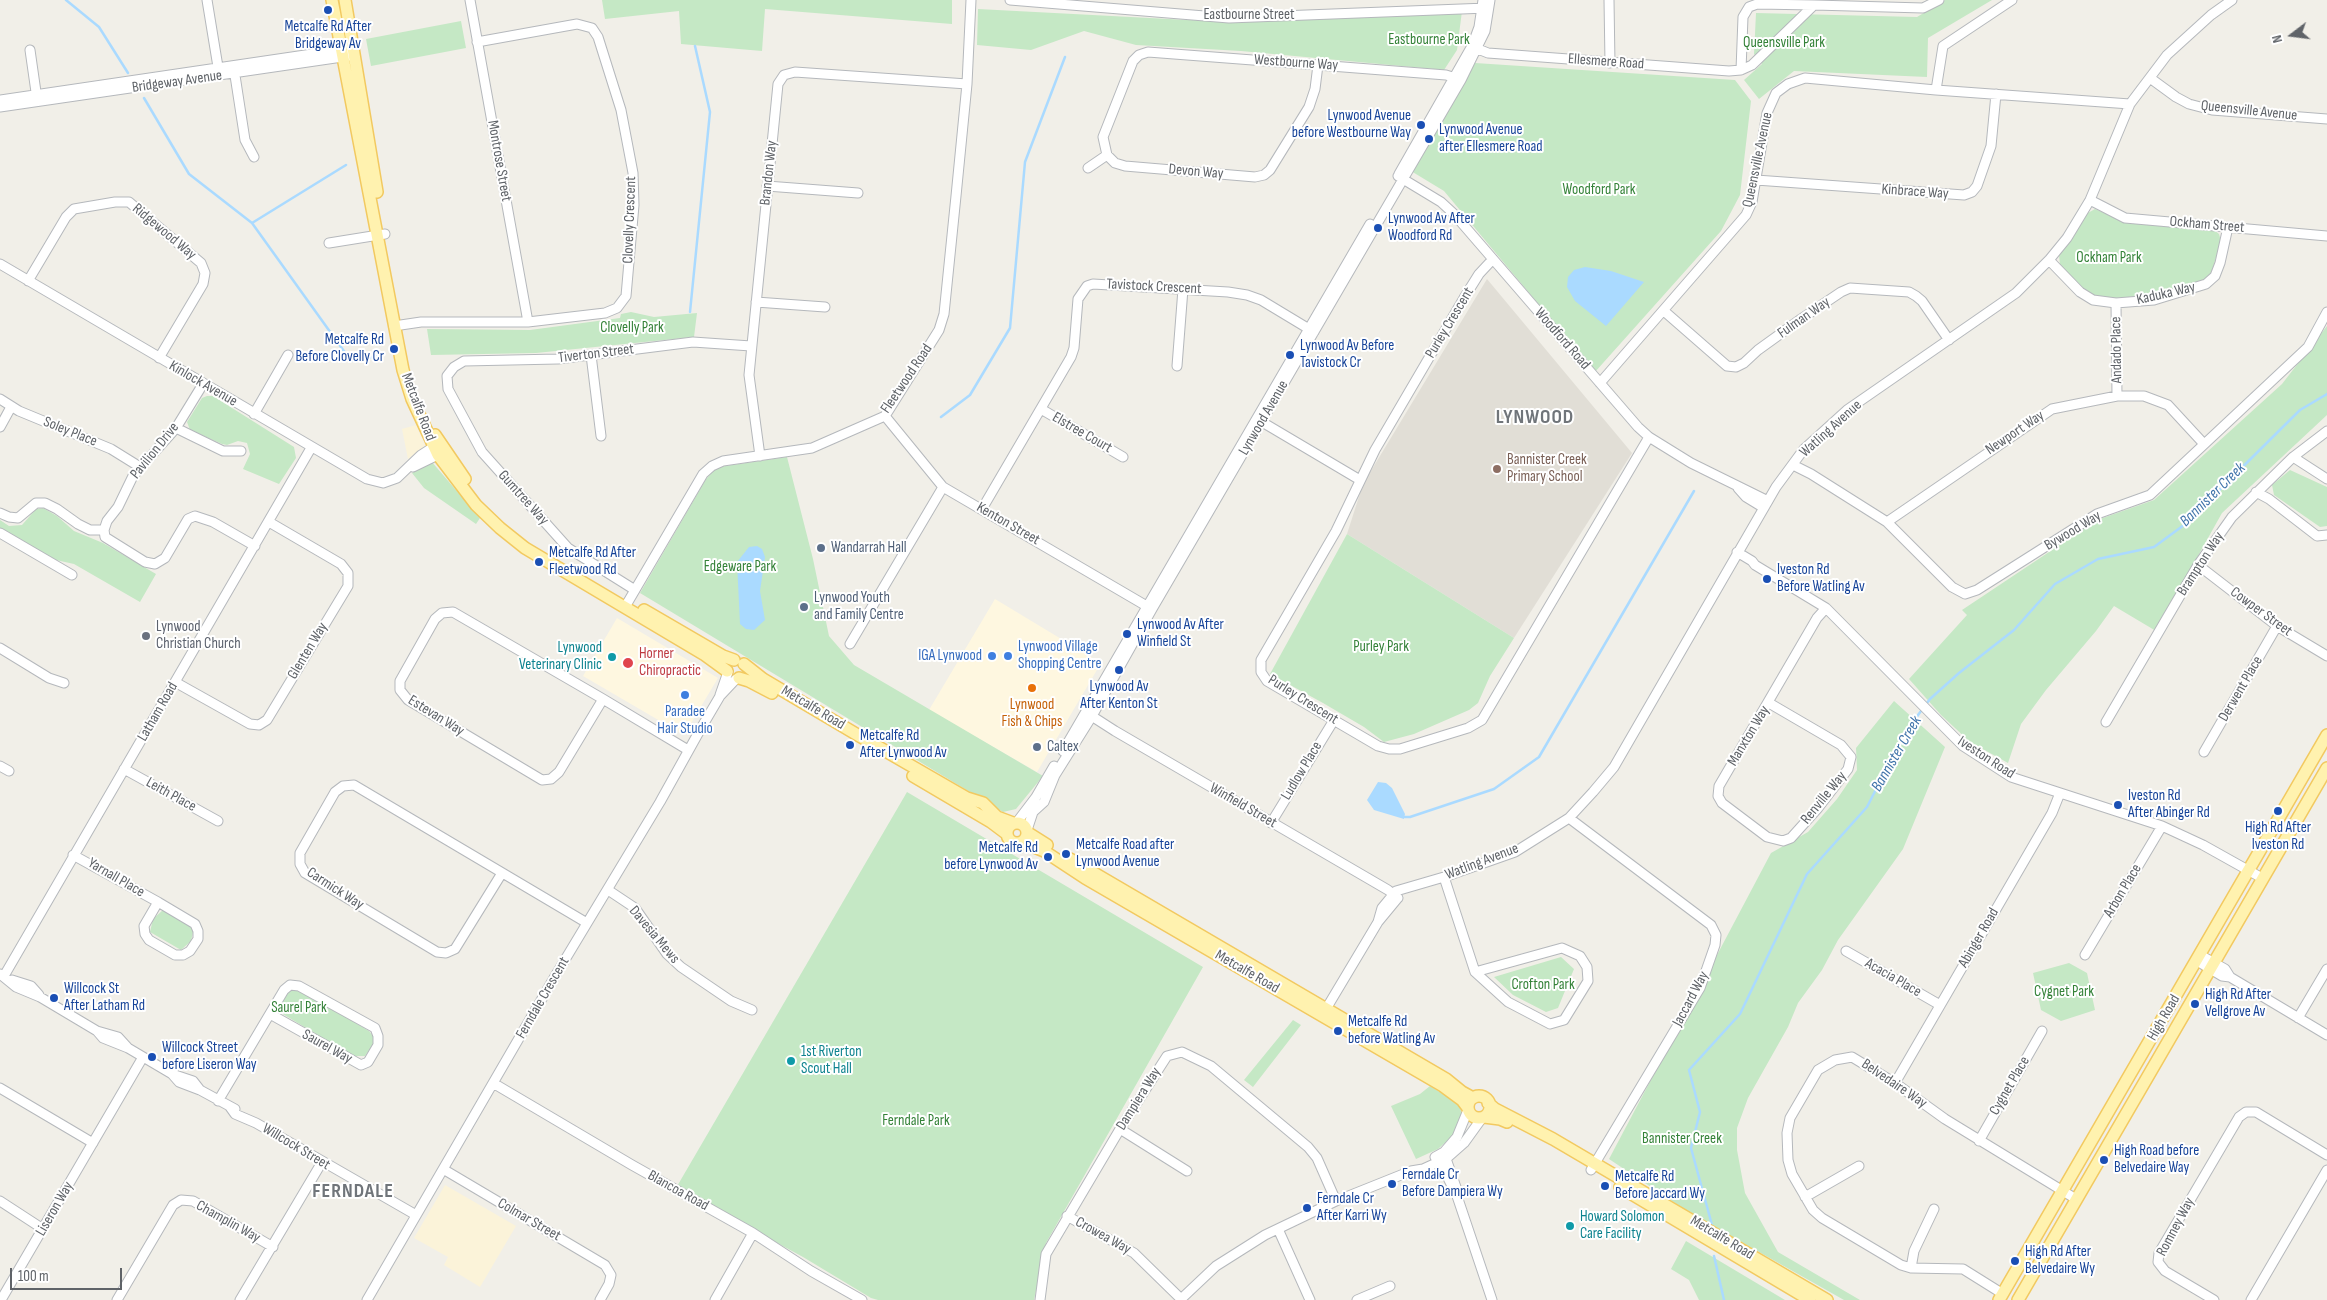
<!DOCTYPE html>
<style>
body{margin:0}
#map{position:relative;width:2327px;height:1300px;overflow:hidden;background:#f1efe8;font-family:"Sofia Sans Condensed",sans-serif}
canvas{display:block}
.north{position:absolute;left:2267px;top:10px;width:50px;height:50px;-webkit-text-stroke:4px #fff;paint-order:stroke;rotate:255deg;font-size:14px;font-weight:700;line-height:20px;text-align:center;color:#5f6368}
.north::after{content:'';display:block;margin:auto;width:18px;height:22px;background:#5f6368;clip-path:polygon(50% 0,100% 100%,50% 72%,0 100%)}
.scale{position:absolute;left:10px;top:1268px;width:112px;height:22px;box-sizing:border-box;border:2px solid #5f6368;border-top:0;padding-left:6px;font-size:15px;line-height:18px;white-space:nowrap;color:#5f6368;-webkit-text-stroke:4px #fff;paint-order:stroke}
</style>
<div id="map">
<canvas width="2327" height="1300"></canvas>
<div class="north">N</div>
<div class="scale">100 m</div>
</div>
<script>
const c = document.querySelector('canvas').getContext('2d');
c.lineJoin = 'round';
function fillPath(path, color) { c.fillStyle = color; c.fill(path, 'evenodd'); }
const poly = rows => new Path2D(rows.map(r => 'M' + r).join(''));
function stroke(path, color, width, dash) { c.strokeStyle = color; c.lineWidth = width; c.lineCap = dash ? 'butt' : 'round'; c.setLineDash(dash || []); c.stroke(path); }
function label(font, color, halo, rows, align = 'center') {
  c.font = font + ' "Sofia Sans Condensed",sans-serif'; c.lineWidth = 4; c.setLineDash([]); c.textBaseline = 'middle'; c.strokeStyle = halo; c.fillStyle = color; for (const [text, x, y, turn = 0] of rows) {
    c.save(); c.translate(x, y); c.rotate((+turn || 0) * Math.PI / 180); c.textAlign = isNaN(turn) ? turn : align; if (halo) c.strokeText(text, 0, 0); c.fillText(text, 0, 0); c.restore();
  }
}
const commercial = poly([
 [995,599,1101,663,1037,772,929,710],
 [617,618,718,678,684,735,583,676]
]);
const education = poly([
 [1487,279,1632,453,1514,638,1347,534,1363,484]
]);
const green = poly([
 [602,0,952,0,952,24,765,9,762,51,681,44,679,11,605,19],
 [1945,0,1992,0,1928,38,1927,77,1794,71,1759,99,1744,80,1762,64,1754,54,1756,13,1917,17],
 [978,9,1188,20,1258,21,1462,11,1457,50,1444,70,1241,51,1136,45,1084,31,1031,50,977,45],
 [461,21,466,48,371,66,366,39],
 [1475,63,1735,80,1751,101,1740,195,1721,231,1595,372,1444,191,1411,171,1427,140],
 [2095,209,2123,221,2213,229,2219,234,2221,241,2211,274,2203,282,2154,295,2116,298,2094,296,2083,290,2060,265,2059,255,2086,214],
 [631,312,654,317,697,313,694,337,536,353,431,355,427,329,530,330,620,318,621,314],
 [2327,326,2327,415,2222,513,2156,631,2114,606,2096,631,2046,690,2021,724,2008,763,1970,742,1941,715,1909,679,1967,615,1962,610,2097,520,2154,500,2282,384],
 [207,396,213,396,294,447,296,458,279,484,243,469,250,454,247,443,238,441,227,445,222,444,190,430,187,422,202,398],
 [787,457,813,559,829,636,854,665,1043,776,1016,809,1003,812,640,593,706,479,715,469,725,466],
 [431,461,480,518,476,524,424,488,412,473],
 [2290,470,2327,487,2327,526,2320,527,2274,495,2272,485],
 [43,508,57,516,74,531,103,543,156,574,140,602,74,564,56,560,0,528,0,520,9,526,22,525,36,509],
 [1347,534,1514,638,1490,676,1478,703,1469,710,1414,734,1384,742,1364,727,1323,703,1270,674],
 [1894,701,1945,747,1903,849,1838,940,1822,970,1798,1003,1788,1027,1748,1098,1737,1128,1737,1150,1745,1193,1778,1252,1860,1300,1844,1300,1690,1213,1609,1159,1771,853,1808,832,1837,799,1857,770,1856,748],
 [907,792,1203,967,1046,1243,1034,1300,878,1300,871,1298,803,1257,676,1188],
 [163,910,194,928,191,941,181,950,150,932,153,919],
 [1561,957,1574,969,1558,1008,1546,1012,1513,995,1494,977],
 [2069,963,2087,973,2095,1010,2061,1021,2041,1010,2033,973],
 [294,989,304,992,369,1031,373,1036,374,1043,365,1056,353,1056,281,1013,280,1006,289,991],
 [1293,1020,1301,1025,1253,1087,1244,1080],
 [1430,1086,1459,1104,1462,1114,1457,1131,1449,1139,1438,1149,1416,1159,1391,1106,1420,1094],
 [1686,1241,1785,1300,1699,1300,1689,1280,1671,1269]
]);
const sand = poly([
 [416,425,425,446,408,459,402,429],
 [445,1185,516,1226,480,1287,444,1265,448,1257,414,1238]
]);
const water = poly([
 [1585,267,1611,271,1644,282,1606,326,1575,301,1567,287,1568,277,1574,270],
 [757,546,762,549,765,557,760,591,765,620,754,630,746,629,740,624,737,562,749,547],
 [1378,782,1386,783,1392,788,1405,814,1404,819,1374,810,1367,800]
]);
const stream = poly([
 [66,0,99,27,128,73],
 [144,98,189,174,252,223,351,361,383,355],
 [252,223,346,165],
 [690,312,710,112,695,46],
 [941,417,970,395,1010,328,1025,162,1065,57],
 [1405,817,1410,817,1494,789,1539,757,1694,491],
 [1712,1225,1691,1148,1700,1112,1689,1070,1740,1014,1807,874,1867,807,1893,756,1918,715,1930,699,1959,673,2014,630,2055,584,2098,559,2154,547,2184,525,2300,410,2327,394],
 [1714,1256,1724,1300]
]);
const minor = poly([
 [207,0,219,73],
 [470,0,528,322],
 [1010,0,1229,18,1487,8],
 [1609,0,1610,63],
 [1473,47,1488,53,1729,71,1741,70,1752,65,1814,5,1923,8,1939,0],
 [30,50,37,99],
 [1318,65,1315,89,1309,107,1270,170,1264,175,1255,177,1125,166,1115,163,1107,155,1103,137,1133,61,1139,55,1148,52,1318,65,1446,75,1459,79],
 [234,69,245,140,254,157],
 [1741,70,1743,17,1749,7,1757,4,1814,5],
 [2150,78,2176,97,2189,104,2212,110,2327,119],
 [1936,90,1943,46,2012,0],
 [0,100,346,49],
 [0,107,349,56],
 [1088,168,1107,155],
 [1399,174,1472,46,1479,27,1483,0],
 [1398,176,1441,202,1454,214,1638,427,1649,437,1691,463,1768,501],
 [1756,180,1964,195,1972,192,1977,186,1991,146,1996,94],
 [767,186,858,193],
 [2090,200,2125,218,2327,236],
 [329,243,385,234],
 [1493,259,1479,274,1464,298,1375,450,1336,531,1261,660,1261,672,1267,681,1378,746,1389,749,1400,749,1468,728,1482,720,1649,437],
 [2049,260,2080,292,2093,300,2116,303,2154,300,2206,284,2215,276,2220,263,2228,227],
 [0,264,367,479,383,483,397,478,421,455,438,444],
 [28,281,66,217,74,209,115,202,129,202,201,263,205,273,203,284,159,358],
 [756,302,825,307],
 [2116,303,2117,396],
 [1664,311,1727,366,1736,367,1744,363,1758,350,1801,319,1841,292,1850,288,1909,292,1916,296,1922,301,1949,340],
 [394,326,421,322,528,322,605,313,617,308,626,296,634,205,633,173,621,110,598,37,592,28,577,24,477,42],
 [591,355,601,436],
 [1177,366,1183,289],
 [1600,383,1746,215,1752,202,1767,113,1776,93,1788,84,1805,78,1936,90,2130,104],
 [203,384,176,428,133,476,118,507,107,521,104,530,105,537,145,562,155,564,165,558,188,519,195,516,213,522,255,546],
 [0,399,19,411,111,449,140,467],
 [1041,409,1123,457],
 [254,414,288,355],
 [885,416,943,487,1150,608],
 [1257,419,1360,480],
 [0,427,11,407],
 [176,428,223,451,241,451],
 [760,456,749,375,778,84,784,75,795,72,967,84],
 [2293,457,2327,479],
 [1793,465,1811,474,1887,522,1952,587,1965,594,1977,590,2097,514,2150,495,2308,347,2327,312],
 [413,467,444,452],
 [1738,488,1746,497,1764,508],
 [2256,492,2269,499,2317,536,2327,535],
 [982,509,1071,357,1074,348,1078,299,1087,286,1093,284,1228,292,1247,295,1261,300,1314,332],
 [0,513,9,517,18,518,36,503,45,503,57,509,78,524,90,530,104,530],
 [1887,522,2052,409,2117,396,2144,396,2168,405,2204,444],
 [0,533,72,575],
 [1737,552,1752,561,1755,565,1826,608,1963,746,2011,777,2162,826,2203,845,2262,878],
 [2198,565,2277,626,2327,656],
 [635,590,568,548,482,452,448,389,447,376,454,367,464,361,558,359,693,342,751,346],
 [625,607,703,474,712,466,723,461,812,448,885,416,939,330,944,314,956,196,967,84,971,0],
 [850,644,943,487],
 [0,648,49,678,64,683],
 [175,682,250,724,259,725,267,720,348,586,348,573,341,564,269,522],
 [720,695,728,672],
 [603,699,559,772,551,779,542,780,408,700,400,690,400,681,435,619,442,613,453,612,603,699,688,750],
 [1769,703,1841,745,1851,757,1848,769,1818,808,1791,838,1783,841,1767,837,1722,803,1718,796,1719,786,1817,618,1826,608],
 [1087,713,1115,731,1388,890,1398,898],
 [2106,722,2198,565,2232,517,2293,457,2327,431],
 [1063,751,1370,224],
 [2204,752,2277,626],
 [0,766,9,771],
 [124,769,218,821],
 [1569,818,1711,925,1716,935,1715,945,1700,988,1591,1170],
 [1017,822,1036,797,1054,766],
 [1271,823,1334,720],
 [1027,830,1033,812,1044,802,1055,775,1092,716,1152,609,1461,80,1485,31,1490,0],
 [73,855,158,902,195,924,198,931,198,939,190,951,183,955,175,955,149,940,145,934,144,926,158,902],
 [502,873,455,949,446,953,437,952,305,873,300,864,300,853,335,792,343,786,354,785,587,923],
 [1444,877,1475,972,1508,1002,1550,1024,1564,1020,1588,981,1587,967,1580,956,1562,948,1475,972],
 [608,890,635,908,667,954,681,967,731,1001,752,1010],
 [1378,922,1382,908,1396,891,1444,877,1515,852,1569,818,1593,792,1614,767,1776,487,1804,449,1847,410,2016,293,2049,260,2067,238,2090,200,2130,104,2167,55,2211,15,2232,0],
 [1846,951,1940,1005],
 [2085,955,2162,826],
 [2200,955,2225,969,2230,977,2327,1035],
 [2197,961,2222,976,2230,977],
 [0,974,16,987,40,997,97,1031,118,1037,128,1048],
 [4,976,311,448],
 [12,980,31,986,39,995],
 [1323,1014,1378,922,1397,899],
 [2298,1018,2327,969],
 [97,1031,103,1038,128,1048,172,1074,193,1081,200,1090],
 [172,1074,179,1082,200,1090,235,1109],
 [493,1083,632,1165,753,1233,811,1271,862,1300],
 [1895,1083,2052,813,2060,793],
 [0,1088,93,1143],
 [218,1101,284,990,290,985,299,986,375,1028,378,1036,378,1045,368,1062,361,1065,270,1014],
 [230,1107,235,1114,256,1123,416,1215],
 [1120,1129,1187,1171],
 [1979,1141,2042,1031],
 [1444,1153,1457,1190],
 [1437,1156,1457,1196,1492,1300],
 [1435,1157,1444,1152,1457,1137,1468,1110],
 [443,1169,605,1265,611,1275,609,1284,600,1300],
 [1805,1197,1859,1166],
 [0,1201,43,1229],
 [1067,1216,1134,1253,1181,1299],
 [1278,1229,1310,1300],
 [1911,1268,1914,1251,1934,1209],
 [2003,1294,1963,1269,1911,1268,1901,1265,1822,1218,1813,1210,1792,1174,1788,1160,1787,1133,1790,1118,1818,1070,1835,1060,1852,1057,1895,1083,1945,1119,2076,1199],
 [1,1300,143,1057],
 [117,1300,173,1205,181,1200,193,1201,273,1247],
 [240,1300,322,1162],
 [367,1300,554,978,660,802,700,730,720,696,736,679],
 [715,1300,753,1233],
 [1040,1300,1046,1254,1120,1129,1167,1056,1182,1052,1211,1066,1308,1147,1317,1158,1336,1201],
 [1180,1300,1216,1266,1265,1235,1336,1201,1411,1171,1423,1169,1447,1158,1464,1143,1482,1118],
 [1357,1300,1390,1286],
 [2214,1300,2165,1271,2158,1262,2159,1253,2239,1117,2246,1112,2256,1112,2327,1155],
 [2251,1300,2327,1170]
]);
const major = poly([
 [332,0,403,370,412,399,438,455,476,505,500,528,525,548,705,655,727,671],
 [345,0,377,192],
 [435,435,465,479],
 [644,610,723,656,734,660],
 [744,664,763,679,856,734,967,798,983,803,997,817,1013,823],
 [739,678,749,681,772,693],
 [913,776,991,822,1007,834],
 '1007 833a10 10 0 1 1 20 0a10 10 0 1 1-20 0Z',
 [1028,833,1047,845],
 [1022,842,1044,851,1085,878,1443,1086,1462,1100,1468,1108],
 [1070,859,1446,1079,1462,1092,1473,1098],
 '1468 1107a11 11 0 1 1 22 0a11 11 0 1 1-22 0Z',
 [1488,1103,1495,1109,1553,1139,1827,1300],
 [1484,1117,1500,1119,1507,1122],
 [1620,1187,1810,1300],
 [1999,1300,2327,735],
 [2018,1300,2327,768]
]);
const markers = [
 [328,10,5,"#1a4fb4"],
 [1421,125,5,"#1a4fb4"],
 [1429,139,5,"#1a4fb4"],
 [1378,228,5,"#1a4fb4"],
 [394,349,5,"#1a4fb4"],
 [1290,355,5,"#1a4fb4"],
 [1497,469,5,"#8d6e63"],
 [821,548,5,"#5c6f8a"],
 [539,562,5,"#1a4fb4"],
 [1767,579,5,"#1a4fb4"],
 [804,607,5,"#5c6f8a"],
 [1127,634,5,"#1a4fb4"],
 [146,636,5,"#6b7280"],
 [992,656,5,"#3f7fe0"],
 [1008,656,5,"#3f7fe0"],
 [612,657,5,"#0f9aa8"],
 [628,663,6,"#e0444e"],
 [1119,670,5,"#1a4fb4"],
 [1032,688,5,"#e8710a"],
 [685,695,5,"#3f7fe0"],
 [850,745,5,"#1a4fb4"],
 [1037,747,5,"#5c6f8a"],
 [2118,805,5,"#1a4fb4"],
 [2278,811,5,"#1a4fb4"],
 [1066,854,5,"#1a4fb4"],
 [1048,857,5,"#1a4fb4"],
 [54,998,5,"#1a4fb4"],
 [2195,1004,5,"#1a4fb4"],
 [1338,1031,5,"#1a4fb4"],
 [152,1057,5,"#1a4fb4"],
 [791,1061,5,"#0f9aa8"],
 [2104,1160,5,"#1a4fb4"],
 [1392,1184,5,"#1a4fb4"],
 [1605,1186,5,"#1a4fb4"],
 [1307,1208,5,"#1a4fb4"],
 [1570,1226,5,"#0f9aa8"],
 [2015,1261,5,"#1a4fb4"]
];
const streetNames = [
 ["Eastbourne Street",1249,15],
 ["Ellesmere Road",1606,62,4],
 ["Westbourne Way",1296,63,4],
 ["Bridgeway Avenue",177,82,-8],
 ["Queensville Avenue",2249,111,6],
 ["Queensville Avenue",1758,160,-78],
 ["Montrose Street",499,161,80],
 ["Devon Way",1196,172,5],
 ["Brandon Way",769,173,-84],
 ["Kinbrace Way",1915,192,4],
 ["Clovelly Crescent",630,220,-88],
 ["Ockham Street",2207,225,5],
 ["Ridgewood Way",164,232,40],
 ["Tavistock Crescent",1154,287,3],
 ["Kaduka Way",2166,294,-13],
 ["Fulman Way",1804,318,-35],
 ["Purley Crescent",1450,323,-59],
 ["Woodford Road",1562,339,49],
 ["Andado Place",2117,350,-91],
 ["Tiverton Street",596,354,-7],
 ["Fleetwood Road",907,379,-56],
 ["Kinlock Avenue",203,384,30],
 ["Metcalfe Road",418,407,69],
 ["Lynwood Avenue",1264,418,-60],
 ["Watling Avenue",1831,429,-42],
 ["Soley Place",70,432,22],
 ["Elstree Court",1082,433,30],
 ["Newport Way",2015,433,-34],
 ["Pavilion Drive",155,451,-51],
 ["Gumtree Way",523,498,48],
 ["Kenton Street",1008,524,30],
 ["Bywood Way",2073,531,-31],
 ["Brampton Way",2201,564,-57],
 ["Cowper Street",2261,612,36],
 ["Glenten Way",308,651,-59],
 ["Derwent Place",2241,689,-60],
 ["Purley Crescent",1303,700,32],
 ["Metcalfe Road",813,708,31],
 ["Latham Road",158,712,-60],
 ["Estevan Way",436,716,32],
 ["Manxton Way",1749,736,-59],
 ["Iveston Road",1986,758,33],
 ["Ludlow Place",1302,771,-59],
 ["Leith Place",171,795,29],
 ["Renville Way",1824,798,-51],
 ["Winfield Street",1243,806,30],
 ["Watling Avenue",1482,862,-21],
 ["Yarnall Place",116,878,30],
 ["Carmick Way",335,889,33],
 ["Arbon Place",2123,891,-59],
 ["Davesia Mews",654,935,50],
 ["Abinger Road",1979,938,-60],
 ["Metcalfe Road",1247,972,30],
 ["Acacia Place",1893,978,30],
 ["Ferndale Crescent",543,998,-60],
 ["Jaccard Way",1691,999,-62],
 ["High Road",2164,1018,-60],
 ["Saurel Way",327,1047,29],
 ["Belvedaire Way",1894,1084,34],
 ["Cygnet Place",2010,1086,-60],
 ["Dampiera Way",1139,1099,-58],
 ["Willcock Street",296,1147,31],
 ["Blancoa Road",678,1191,29],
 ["Liseron Way",55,1209,-60],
 ["Colmar Street",529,1220,30],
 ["Champlin Way",228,1222,29],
 ["Romney Way",2176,1227,-62],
 ["Crowea Way",1103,1236,29],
 ["Metcalfe Road",1722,1238,31]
];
const transitNames = [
 ["Metcalfe Rd After",328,27,"center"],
 ["Bridgeway Av",328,44,"center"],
 ["Lynwood Avenue",1411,116,"right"],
 ["before Westbourne Way",1411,133,"right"],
 ["Lynwood Avenue",1439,130],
 ["after Ellesmere Road",1439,147],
 ["Lynwood Av After",1388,219],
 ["Woodford Rd",1388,236],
 ["Metcalfe Rd",384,340,"right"],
 ["Before Clovelly Cr",384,357,"right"],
 ["Lynwood Av Before",1300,346],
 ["Tavistock Cr",1300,363],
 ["Metcalfe Rd After",549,553],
 ["Fleetwood Rd",549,570],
 ["Iveston Rd",1777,570],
 ["Before Watling Av",1777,587],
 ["Lynwood Av After",1137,625],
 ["Winfield St",1137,642],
 ["Lynwood Av",1119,687,"center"],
 ["After Kenton St",1119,704,"center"],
 ["Metcalfe Rd",860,736],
 ["After Lynwood Av",860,753],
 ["Iveston Rd",2128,796],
 ["After Abinger Rd",2128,813],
 ["High Rd After",2278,828,"center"],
 ["Iveston Rd",2278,845,"center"],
 ["Metcalfe Road after",1076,845],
 ["Lynwood Avenue",1076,862],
 ["Metcalfe Rd",1038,848,"right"],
 ["before Lynwood Av",1038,865,"right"],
 ["Willcock St",64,989],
 ["After Latham Rd",64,1006],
 ["High Rd After",2205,995],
 ["Vellgrove Av",2205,1012],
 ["Metcalfe Rd",1348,1022],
 ["before Watling Av",1348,1039],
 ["Willcock Street",162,1048],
 ["before Liseron Way",162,1065],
 ["High Road before",2114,1151],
 ["Belvedaire Way",2114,1168],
 ["Ferndale Cr",1402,1175],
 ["Before Dampiera Wy",1402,1192],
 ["Metcalfe Rd",1615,1177],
 ["Before Jaccard Wy",1615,1194],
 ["Ferndale Cr",1317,1199],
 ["After Karri Wy",1317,1216],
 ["High Rd After",2025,1252],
 ["Belvedaire Wy",2025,1269]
];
const parkNames = [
 ["Eastbourne Park",1429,40],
 ["Queensville Park",1784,43],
 ["Woodford Park",1599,190],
 ["Ockham Park",2109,258],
 ["Clovelly Park",632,328],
 ["Edgeware Park",740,567],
 ["Purley Park",1381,647],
 ["Crofton Park",1543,985],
 ["Cygnet Park",2064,992],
 ["Saurel Park",299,1008],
 ["Ferndale Park",916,1121],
 ["Bannister Creek",1682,1139]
];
const educationNames = [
 ["Bannister Creek",1507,460],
 ["Primary School",1507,477]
];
const serviceNames = [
 ["Wandarrah Hall",831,548],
 ["Lynwood Youth",814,598],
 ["and Family Centre",814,615],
 ["Caltex",1047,747]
];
const worshipNames = [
 ["Lynwood",156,627],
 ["Christian Church",156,644]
];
const shopNames = [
 ["Lynwood Village",1018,647],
 ["Shopping Centre",1018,664],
 ["IGA Lynwood",982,656,"right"],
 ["Paradee",685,712,"center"],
 ["Hair Studio",685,729,"center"]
];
const cultureNames = [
 ["Lynwood",602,648,"right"],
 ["Veterinary Clinic",602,665,"right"],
 ["1st Riverton",801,1052],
 ["Scout Hall",801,1069],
 ["Howard Solomon",1580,1217],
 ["Care Facility",1580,1234]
];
const healthNames = [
 ["Horner",639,654],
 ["Chiropractic",639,671]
];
const foodNames = [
 ["Lynwood",1032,705],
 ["Fish & Chips",1032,722]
];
const waterNames = [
 ["Bannister Creek",2213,495,-44],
 ["Bannister Creek",1897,754,-60]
];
const districtNames = [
 ["LYNWOOD",1535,418],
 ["FERNDALE",353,1192]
];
fillPath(commercial, '#fef7e0');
fillPath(education, '#e1ded6');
fillPath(green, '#c5e8c5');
fillPath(sand, '#fbf3d9');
fillPath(water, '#aadaff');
stroke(stream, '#aadaff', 2.5);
stroke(minor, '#b5b8bc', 11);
stroke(major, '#f2c960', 14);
stroke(minor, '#fff', 9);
stroke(major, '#fff2af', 11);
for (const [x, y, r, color] of markers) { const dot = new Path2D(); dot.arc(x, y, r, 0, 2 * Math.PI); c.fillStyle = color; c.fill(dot); stroke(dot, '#fff', 2); }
label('15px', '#5f6368', '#fff', streetNames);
label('15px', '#164399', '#fff', transitNames, 'left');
label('15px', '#348238', '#fff', parkNames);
label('15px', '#785e54', '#fff', educationNames, 'left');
label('15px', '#4e5e75', '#fff', serviceNames, 'left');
label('15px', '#5b616d', '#fff', worshipNames, 'left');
label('15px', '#366cbe', '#fff', shopNames, 'left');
label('15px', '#0d838f', '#fff', cultureNames, 'left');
label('15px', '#be3a42', '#fff', healthNames, 'left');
label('15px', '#c56008', '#fff', foodNames);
label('italic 16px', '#4174aa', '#fff', waterNames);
c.letterSpacing = '1px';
label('bold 20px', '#70757a', '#fff', districtNames);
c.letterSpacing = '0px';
</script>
